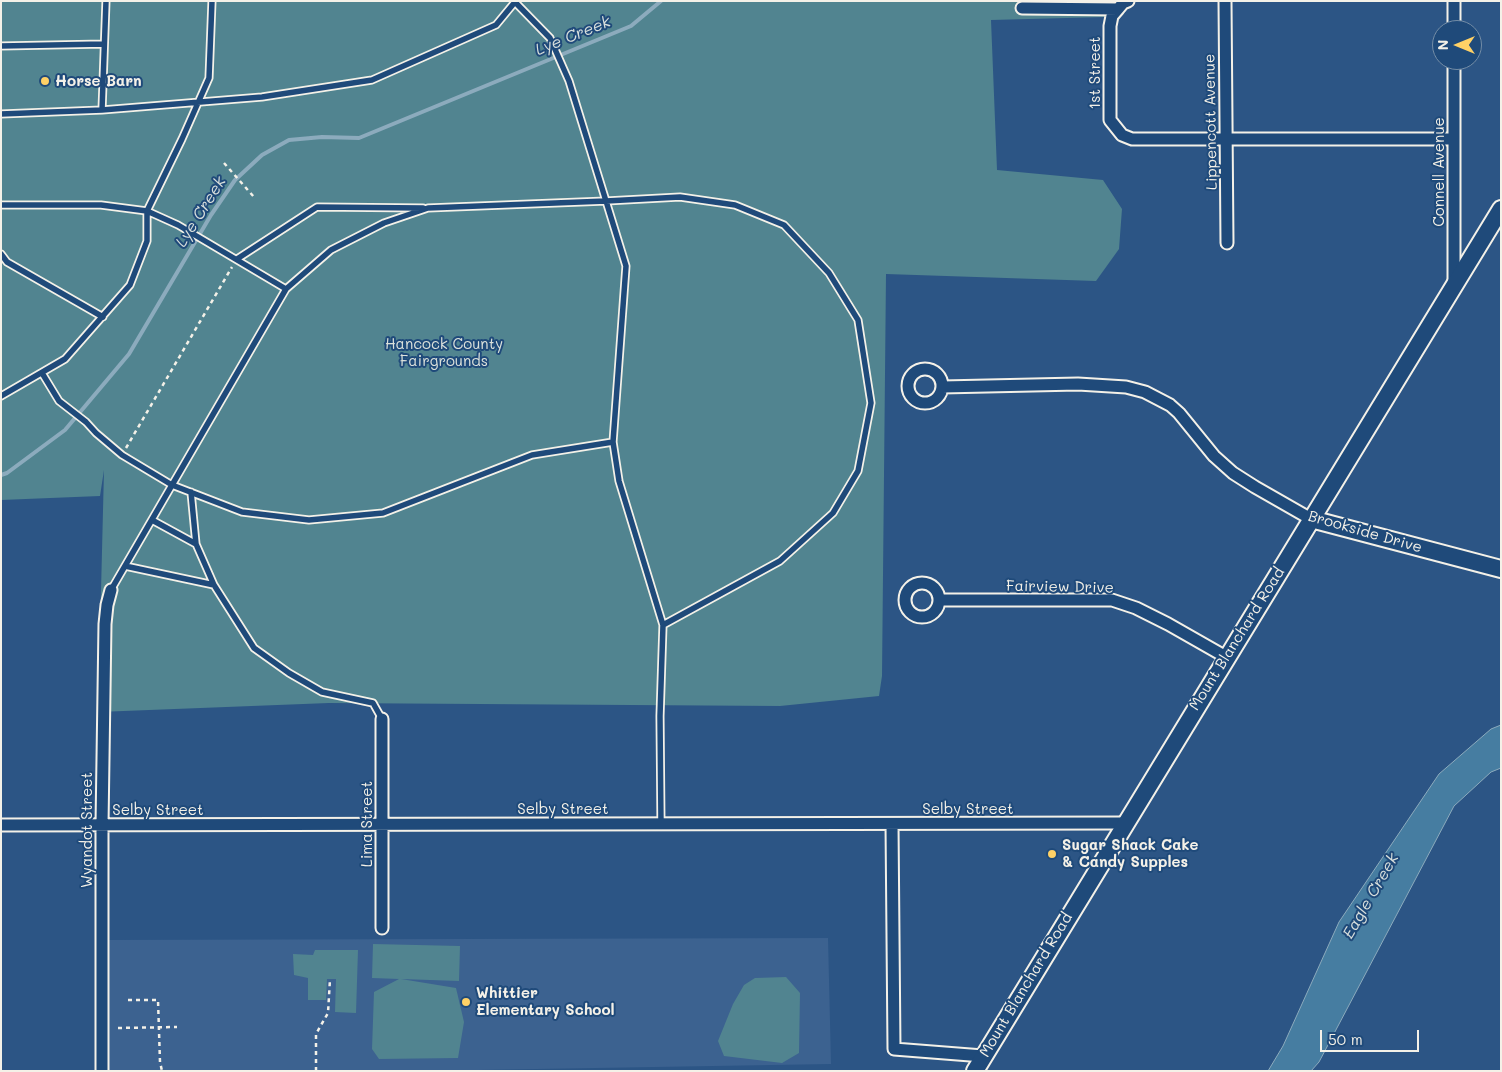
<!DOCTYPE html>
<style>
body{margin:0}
#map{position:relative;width:1502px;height:1072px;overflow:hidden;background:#2c5585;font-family:Mali,sans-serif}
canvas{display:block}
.frame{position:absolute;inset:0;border:2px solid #f4f1e8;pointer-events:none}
.north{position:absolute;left:1432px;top:20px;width:50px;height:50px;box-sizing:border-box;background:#1f4a7a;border:1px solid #748da6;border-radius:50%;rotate:270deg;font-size:14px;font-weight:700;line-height:20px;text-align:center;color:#f4f1e8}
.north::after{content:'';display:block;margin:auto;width:18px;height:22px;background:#ffd166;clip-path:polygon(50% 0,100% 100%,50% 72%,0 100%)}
.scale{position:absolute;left:1320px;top:1030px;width:99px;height:22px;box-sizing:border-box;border:2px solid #f4f1e8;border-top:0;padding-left:6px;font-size:15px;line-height:18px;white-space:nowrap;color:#f4f1e8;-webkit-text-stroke:4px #1f4a7a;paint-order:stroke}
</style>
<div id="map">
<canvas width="1502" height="1072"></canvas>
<div class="frame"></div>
<div class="north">N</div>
<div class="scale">50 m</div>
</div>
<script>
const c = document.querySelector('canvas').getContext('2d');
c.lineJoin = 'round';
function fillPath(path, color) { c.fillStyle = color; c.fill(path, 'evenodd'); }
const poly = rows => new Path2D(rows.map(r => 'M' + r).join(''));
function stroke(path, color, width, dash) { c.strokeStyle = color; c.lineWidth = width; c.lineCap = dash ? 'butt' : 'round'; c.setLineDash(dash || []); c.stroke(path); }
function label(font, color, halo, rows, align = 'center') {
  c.font = font + ' Mali,sans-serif'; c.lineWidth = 4; c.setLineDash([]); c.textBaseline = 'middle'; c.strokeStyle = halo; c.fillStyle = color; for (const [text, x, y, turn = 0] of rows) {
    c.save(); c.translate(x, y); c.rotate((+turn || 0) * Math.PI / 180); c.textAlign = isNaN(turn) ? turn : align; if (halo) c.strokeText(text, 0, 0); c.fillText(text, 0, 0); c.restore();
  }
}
const built = poly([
 [828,938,831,1064,420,1071,101,1071,103,940]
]);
const green = poly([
 [1,1,1106,1,1105,17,991,20,997,170,1103,180,1122,209,1119,249,1096,281,886,274,882,676,879,696,780,706,329,703,98,712,104,470,100,496,1,500],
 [373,944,460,946,459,981,401,979,456,988,464,1022,458,1058,379,1059,372,1049,374,992,399,979,372,978],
 [315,950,358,950,356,1013,335,1012,336,979,327,979,326,1000,308,1000,308,978,294,975,293,954,313,955],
 [786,977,800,993,799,1053,782,1063,724,1056,718,1041,733,1004,744,985,755,978]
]);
const water = poly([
 [1501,725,1501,768,1491,772,1454,806,1319,1062,1311,1071,1268,1071,1283,1046,1339,922,1439,774,1491,729,1501,725]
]);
const stream = poly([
 [1,475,7,473,65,430,129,354,211,215,235,180,262,155,289,140,322,137,359,138,631,26,661,1]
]);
const path = poly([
 [224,163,254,197],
 [126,448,232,267],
 [128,1000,158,1000,160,1062,162,1071],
 [118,1028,177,1027],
 [316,1071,316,1034,328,1013,330,979]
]);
const lane = poly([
 [106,1,102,110,262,97,372,80,496,25,515,2],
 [1,46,104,44],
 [1,114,102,110],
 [1,205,101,205,147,211,178,225,286,289,111,590],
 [1,254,7,262,103,317],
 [237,259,317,207,423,208],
 [286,289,331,250,384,223,428,208,606,201,569,81,550,38,514,1],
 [42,373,59,401,86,422,96,433,122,455,172,485,242,512,309,520,383,513,532,455,613,442,626,266,606,201,680,197,735,205,784,225,829,273,858,320,871,403,858,471,833,513,780,561,663,625],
 [1,396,65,359,130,285,147,241,147,211,182,139,209,78,212,1],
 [613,442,619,481,663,625,660,716,661,824],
 [191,492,196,544,214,585],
 [152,520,196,544],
 [125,566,214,585,254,648,289,673,322,692,373,703,382,719]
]);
const street = poly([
 [1225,1,1227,243],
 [1454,1,1454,30],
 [1022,8,1118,9,1123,3,1128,1],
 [1118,9,1112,16,1110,26,1110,120,1122,135,1132,139,1454,139],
 [1454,60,1454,285],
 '908 386a17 17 0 1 1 34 0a17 17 0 1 1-34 0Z',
 [942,387,1078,384,1126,387,1145,392,1170,405,1179,413,1214,456,1233,473,1255,487,1311,519],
 '905 600a17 17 0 1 1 34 0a17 17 0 1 1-34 0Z',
 [940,600,1112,600,1136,608,1168,624,1226,657],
 [382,719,382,928],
 [892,824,894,1049,983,1056],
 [1,825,1125,823],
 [102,1071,102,825,105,624,107,605,111,590]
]);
const secondary = poly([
 [1311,519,1501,569],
 [975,1071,1501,209]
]);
const markers = [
 [45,81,5,"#ffd166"],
 [1052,854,5,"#ffd166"],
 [466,1002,5,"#ffd166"]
];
const streetNames = [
 ["1st Street",1095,73,-90],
 ["Lippencott Avenue",1211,122,-91],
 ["Connell Avenue",1439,172,-90],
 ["Brookside Drive",1365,532,16],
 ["Fairview Drive",1060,587,1],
 ["Mount Blanchard Road",1237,639,-58],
 ["Selby Street",563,809],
 ["Selby Street",968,809],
 ["Selby Street",158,810],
 ["Lima Street",367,824,-90],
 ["Wyandot Street",87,830,-90],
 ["Mount Blanchard Road",1026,985,-59]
];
const poiNames = [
 ["Horse Barn",55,81],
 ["Sugar Shack Cake",1062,845],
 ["& Candy Supples",1062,862],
 ["Whittier",476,993],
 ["Elementary School",476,1010]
];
const parkNames = [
 ["Hancock County",444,344],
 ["Fairgrounds",444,361]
];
const waterNames = [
 ["Lye Creek",573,36,-22],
 ["Lye Creek",201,212,-58],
 ["Eagle Creek",1371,896,-60]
];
fillPath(built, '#3c6290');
fillPath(green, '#518490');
fillPath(water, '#467da1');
stroke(water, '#8cabbd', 1);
stroke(stream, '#8cabbd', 4);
stroke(lane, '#f4f1e8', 9);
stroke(street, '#f4f1e8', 15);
stroke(secondary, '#f4f1e8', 20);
stroke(path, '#f4f1e8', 2.5, [4, 4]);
stroke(lane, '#1f4a7a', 5.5);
stroke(street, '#1f4a7a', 11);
stroke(secondary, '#1f4a7a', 16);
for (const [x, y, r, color] of markers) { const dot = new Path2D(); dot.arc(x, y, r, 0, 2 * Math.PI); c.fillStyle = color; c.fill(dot); stroke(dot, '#1f4a7a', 2); }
label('15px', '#f4f1e8', '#1f4a7a', streetNames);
label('bold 15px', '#f4f1e8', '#1f4a7a', poiNames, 'left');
label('15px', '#dce1db', '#1f4a7a', parkNames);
label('italic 16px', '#dae0dd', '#1f4a7a', waterNames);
</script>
